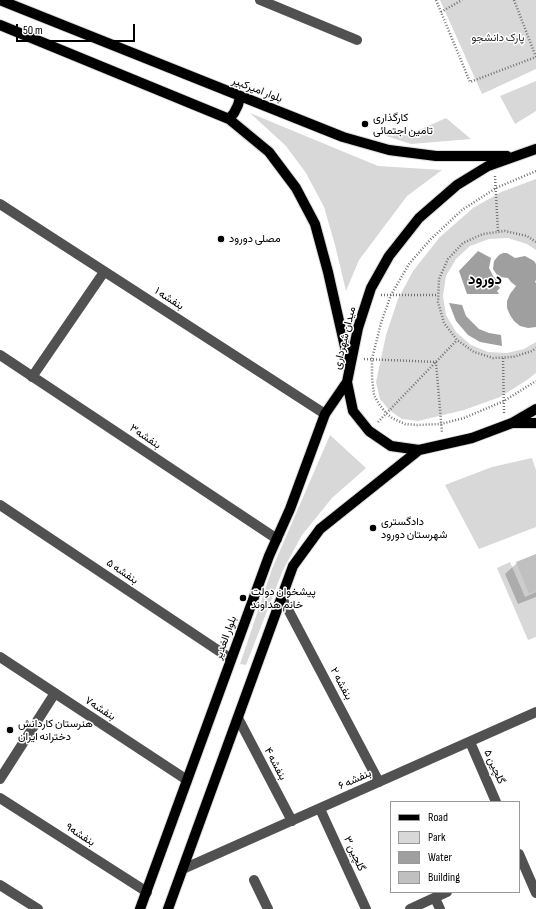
<!DOCTYPE html>
<meta charset="utf-8">
<style>
body{margin:0}
#map{position:relative;width:536px;height:909px;overflow:hidden;background:#fff;font-family:"Sofia Sans Condensed",sans-serif}
canvas{display:block}
.legend{position:absolute;left:390px;top:801px;width:130px;height:92px;box-sizing:border-box;background:#fff;border:1px solid #999;margin:0;padding:5px 7px;list-style:none;font-size:12px;color:#000}
.legend li{display:flex;align-items:center;gap:8px;height:20px}
.legend b{width:20px;border:1px solid #999}
.scale{position:absolute;left:16px;top:24px;width:119px;height:18px;box-sizing:border-box;border:2px solid #000;border-top:0;padding-left:5px;font-size:12px;line-height:14px;white-space:nowrap;color:#000;-webkit-text-stroke:3px #fff;paint-order:stroke}
</style>
<div id="map">
<canvas width="536" height="909"></canvas>
<ul class="legend">
<li><b style="height:5px;background:#000"></b>Road</li>
<li><b style="height:11px;background:#d8d8d8"></b>Park</li>
<li><b style="height:11px;background:#9f9f9f"></b>Water</li>
<li><b style="height:11px;background:#c0c0c0"></b>Building</li>
</ul>
<div class="scale">50 m</div>
</div>
<script>
const c = document.querySelector('canvas').getContext('2d');
c.lineJoin = 'round';
function fillPath(path, color) { c.fillStyle = color; c.fill(path, 'evenodd'); }
const poly = rows => new Path2D(rows.map(r => 'M' + r).join(''));
function stroke(path, color, width, dash) { c.strokeStyle = color; c.lineWidth = width; c.lineCap = dash ? 'butt' : 'round'; c.setLineDash(dash || []); c.stroke(path); }
function label(font, color, halo, rows, align = 'center') {
  c.font = font + ' "Sofia Sans Condensed",Vazirmatn,sans-serif'; c.lineWidth = 3; c.setLineDash([]); c.textBaseline = 'middle'; c.strokeStyle = halo; c.fillStyle = color; for (const [text, x, y, turn = 0] of rows) {
    c.save(); c.translate(x, y); c.rotate((+turn || 0) * Math.PI / 180); c.textAlign = isNaN(turn) ? turn : align; if (halo) c.strokeText(text, 0, 0); c.fillText(text, 0, 0); c.restore();
  }
}
const green = poly([
 [440,0,536,0,536,69,482,94],
 [536,81,536,111,515,124,500,96],
 [250,113,378,166,442,170,407,196,359,260,346,291,335,245,324,207,306,173,286,146],
 [446,118,471,139,411,144,371,131,408,135],
 [536,179,536,250,527,244,508,238,489,239,470,246,456,259,446,276,443,296,446,315,456,332,471,345,488,352,507,353,524,349,536,342,536,373,527,380,500,397,464,410,418,421,402,419,389,410,380,399,376,382,386,335,398,299,413,271,440,237,473,208,501,192],
 [330,435,366,468,332,498,302,535,283,570,246,665,240,664,272,569],
 [532,458,536,470,536,527,479,549,445,485,492,467],
 [510,562,525,597,536,592,536,637,528,640,497,568]
]);
const water = poly([
 [478,251,491,258,489,268,493,276,499,282,497,284,500,288,497,291,499,294,467,294,459,271],
 [503,253,507,253,515,258,525,256,534,261,536,264,536,280,535,282,536,283,536,327,528,328,520,326,514,321,510,315,507,308,507,301,510,294,516,286,511,282,508,278,500,277,497,275,493,269,494,261,499,255],
 [449,303,462,305,466,316,479,329,489,333,501,335,502,346,480,342,468,335,456,321]
]);
const shadow = poly([
 [536,555,536,597,518,604,505,574,517,563]
]);
const building = poly([
 [536,554,536,591,529,594,516,562]
]);
const path = poly([
 [436,0,470,82,536,57],
 [514,0,536,57],
 [441,12,462,0],
 [536,171,496,188,462,210,430,240,409,264,391,295,381,323,372,359,372,378,374,395,379,404,386,413,392,418,405,424,417,425,441,424,464,418,504,401,536,381],
 [495,176,498,232],
 [536,242,527,236,505,231,483,234,463,243,448,259,439,279,438,302,444,323,457,340,474,352,493,358,513,357,532,351,536,348],
 [381,295,438,295],
 [503,358,504,413],
 [364,359,436,362,442,433],
 [378,422,457,340]
]);
const minor = poly([
 [260,0,357,40],
 [0,204,325,414],
 [0,355,277,539],
 [32,377,104,272],
 [0,505,231,659],
 [282,598,379,782],
 [0,657,187,780],
 [238,718,292,821],
 [470,742,496,802],
 [0,779,55,693],
 [0,798,147,892],
 [320,809,366,909],
 [519,854,536,893],
 [183,869,536,712],
 [254,880,268,909],
 [0,885,38,909],
 [435,898,440,909],
 [410,909,447,892]
]);
const major = poly([
 [0,0,343,137,389,150,436,156,507,156],
 [0,25,229,119,269,152,296,188,315,224,328,272,349,365],
 [229,119,234,113,238,105,240,97],
 [536,149,488,166,457,185,419,218,389,256,371,288,358,328,347,382,353,411,369,431,391,446,419,450,472,438,512,423,536,409],
 [512,423,536,423],
 [140,909,269,556,290,509,325,414,347,382],
 [168,909,293,566,320,529,419,450]
]);
const markers = [
 [365,124,4,"#000"],
 [221,239,4,"#000"],
 [373,528,4,"#000"],
 [243,598,4,"#000"],
 [10,730,4,"#000"]
];
const parkNames = [
 ["پارک دانشجو",498,38]
];
const streetNames = [
 ["بلوار امیرکبیر",257,90,21],
 ["بنفشه ۱",169,299,33],
 ["میدان شهرداری",345,338,-76],
 ["بنفشه۳",145,437,34],
 ["بنفشه ۵",122,572,34],
 ["بلوار الغدیر",226,638,-70],
 ["بنفشه ۲",341,684,62],
 ["بنفشه۷",100,709,33],
 ["بنفشه ۴",275,764,62],
 ["گلچین ۵",494,767,66],
 ["بنفشه ۶",355,780,-24],
 ["بنفشه۹",80,835,33],
 ["گلچین ۳",354,854,65]
];
const poiNames = [
 ["کارگذاری",373,118],
 ["تامین اجتمائی",373,131],
 ["مصلی دورود",229,239],
 ["دادگستری",381,522],
 ["شهرستان دورود",381,535],
 ["پیشخوان دولت",251,592],
 ["خانم هداوند",251,605],
 ["هنرستان کاردانش",18,724],
 ["دخترانه ایران",18,737]
];
const districtNames = [
 ["دورود",485,280]
];
fillPath(green, '#d8d8d8');
fillPath(water, '#9f9f9f');
fillPath(shadow, '#0003');
fillPath(building, '#c0c0c0');
stroke(major, '#dbdbdb', 12);
stroke(path, '#737373', 2.5, [1, 2]);
stroke(minor, '#515151', 10);
stroke(major, '#000', 10);
for (const [x, y, r, color] of markers) { const dot = new Path2D(); dot.arc(x, y, r, 0, 2 * Math.PI); c.fillStyle = color; c.fill(dot); stroke(dot, '#fff', 1.5); }
label('11px', '#2f2f2f', '#fff', parkNames);
label('11px', '#000', '#fff', streetNames);
label('11px', '#000', '#fff', poiNames, 'left');
label('bold 15px', '#000', '#fff', districtNames);
</script>
